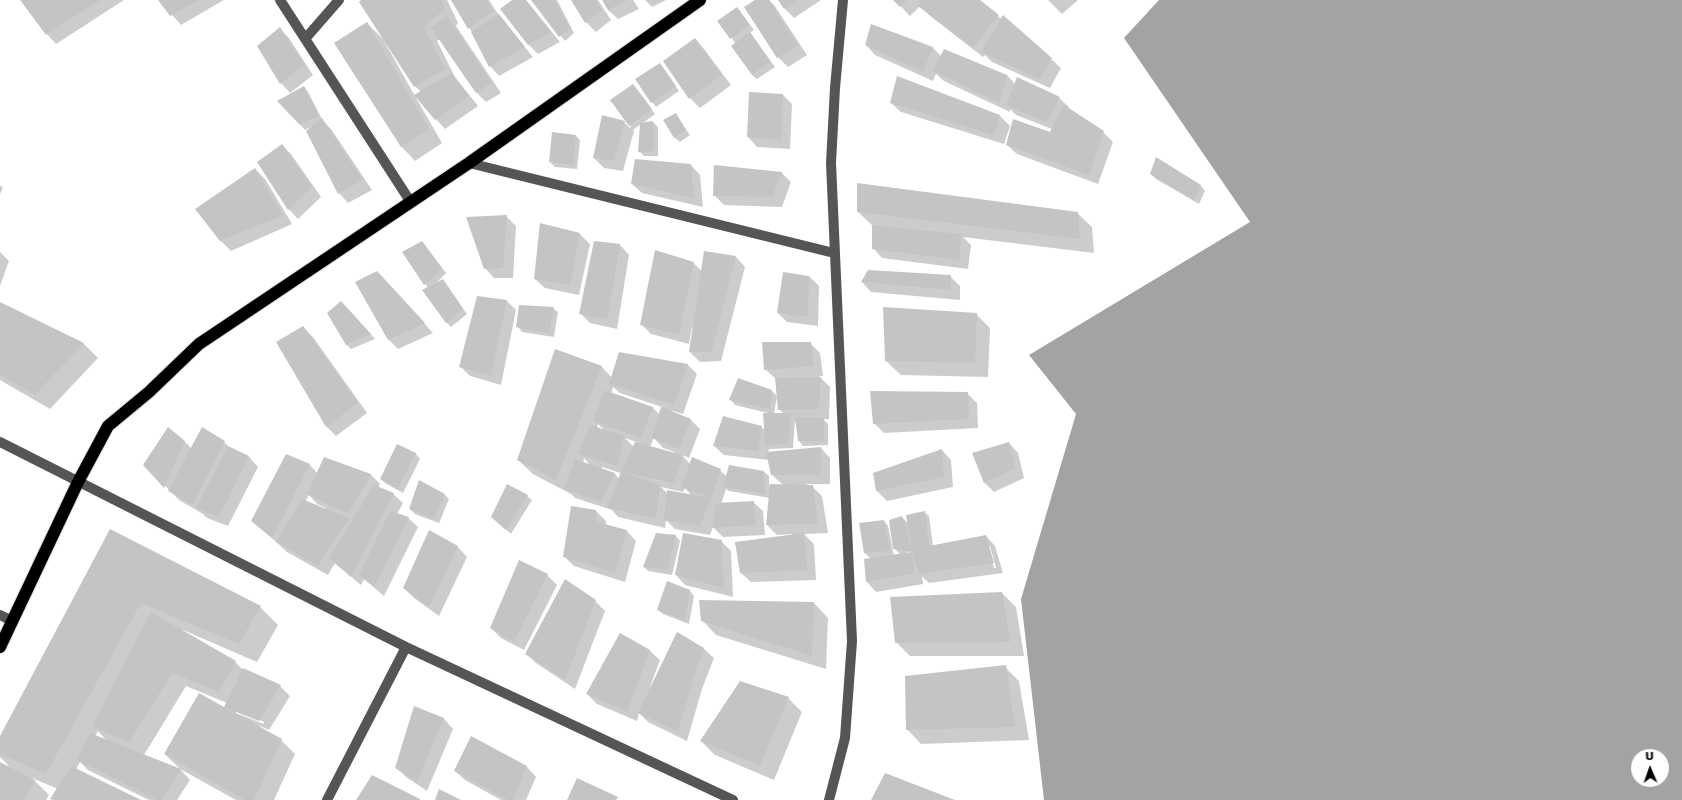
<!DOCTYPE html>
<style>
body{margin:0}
#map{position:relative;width:1682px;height:800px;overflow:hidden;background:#fff;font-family:"DejaVu Sans",sans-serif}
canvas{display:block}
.north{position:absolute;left:1630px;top:748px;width:40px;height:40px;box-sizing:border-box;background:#fff;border:1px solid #999;border-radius:50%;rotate:358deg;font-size:11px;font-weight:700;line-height:16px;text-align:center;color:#000}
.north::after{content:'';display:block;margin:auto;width:14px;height:18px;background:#000;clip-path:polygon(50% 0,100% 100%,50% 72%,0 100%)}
</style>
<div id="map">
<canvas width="1682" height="800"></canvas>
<div class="north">U</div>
</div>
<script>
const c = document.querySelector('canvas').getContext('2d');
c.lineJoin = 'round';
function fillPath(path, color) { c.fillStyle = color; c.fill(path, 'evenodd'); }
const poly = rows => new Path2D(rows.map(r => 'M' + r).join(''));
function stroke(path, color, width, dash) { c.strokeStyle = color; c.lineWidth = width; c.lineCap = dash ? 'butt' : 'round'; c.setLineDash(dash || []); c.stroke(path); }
const water = poly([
 [1159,0,1682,0,1682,800,1044,800,1021,599,1076,414,1029,355,1250,222,1124,38],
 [1638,756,1662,756,1662,780,1638,780]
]);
const shadow = poly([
 [21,0,124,0,56,44,47,34],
 [159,0,224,0,181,25],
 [362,0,447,0,458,23,456,26,501,93,486,102,476,92,440,39,437,41,455,77,478,106,445,129,415,96,442,143,415,161,401,146,367,23,383,39,415,96,421,92,415,86],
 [453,0,489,0,500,17,533,57,499,76,490,66,472,32,452,1],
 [513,0,526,0,560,42,538,54,529,45,501,9],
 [533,0,557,0,574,33,565,41],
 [572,0,598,0,611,20,596,32,586,22],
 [603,0,633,0,639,9,618,19,608,10],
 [645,0,666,0,652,7],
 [757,0,769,0,774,5,807,55,788,67,778,57,746,7],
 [779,0,821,0,794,18,785,9],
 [895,0,978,0,1051,59,1061,68,1050,88,992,62,985,55,983,57,929,15,920,6,910,16],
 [1048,0,1078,0,1062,14],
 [737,8,754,30,750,33,775,67,757,79,752,75,736,44,719,21],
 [871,26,933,48,941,56,1007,75,1015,84,1059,98,1069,107,1068,109,1103,132,1113,142,1098,184,1017,154,1007,145,1050,133,1052,129,1016,115,1010,109,1010,112,944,81,936,74,933,81,875,55,866,45],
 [280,29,289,38,313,75,290,93,281,83],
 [695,39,704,49,731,85,700,108,690,98],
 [660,64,679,91,656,107,652,102],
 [898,77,1000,116,1010,126,1004,144,901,112,891,103],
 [304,87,308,92,323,121,331,129,372,190,348,203,339,193,313,126,305,130,279,101],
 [637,90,655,114,642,124,653,122,658,127,658,156,644,156,639,151,641,124,633,130,634,131,623,171,604,168,594,158,624,122,630,128,631,127,612,100],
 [783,95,792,104,790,149,757,147,748,137],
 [675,115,690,135,680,142,675,138,665,120],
 [576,136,580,140,577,169,555,167,550,162],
 [282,145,291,154,321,197,298,219,289,209,258,162],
 [1156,159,1201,186,1205,191,1199,204,1156,179,1151,174],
 [691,165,700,175,703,207,642,193,632,184],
 [255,169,265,179,292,224,231,251,221,241,197,209],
 [781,172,791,182,782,207,724,205,714,195],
 [0,185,3,188,0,194],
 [858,212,1077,213,1092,227,1094,253,963,237,971,245,968,269,882,258,873,248,873,226],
 [506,216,516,226,513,278,494,278,485,268],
 [540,224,580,234,590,244,579,295,545,288,535,279],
 [422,242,446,273,435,284,443,280,467,314,451,327,446,322,428,288,403,252],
 [620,245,629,255,617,329,590,323,580,313],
 [0,252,9,261,0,286],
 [736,257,745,267,721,361,700,362,690,352,694,327,692,327,689,344,651,334,641,324,693,263,702,271],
 [868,271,950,276,960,286,960,300,871,292,862,282],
 [809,276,819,286,818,326,787,322,778,313],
 [387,282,433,333,398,349,389,340],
 [507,301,516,310,501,385,470,376,460,366],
 [0,303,84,344,98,358,50,409,0,380],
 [346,307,375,339,351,349,346,344],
 [553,308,558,312,554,337,522,332,518,327],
 [976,314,990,328,988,377,901,375,886,361],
 [303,327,313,337,367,413,336,436,327,427,277,342],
 [810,343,820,353,823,376,819,376,830,387,829,419,823,419,828,424,828,445,803,446,799,441,795,419,793,448,769,449,768,453,821,448,830,458,830,484,807,484,807,486,812,486,822,496,828,533,804,534,814,544,816,580,751,582,741,573,792,536,792,534,777,535,767,525,770,498,729,491,726,489,721,504,753,502,763,511,765,535,723,537,713,527,710,535,675,529,666,520,665,528,618,517,612,510,575,498,571,494,533,474,518,460,555,351,602,367,612,378,687,364,697,374,683,414,672,411,672,412,690,419,700,429,689,458,682,455,690,464,720,470,727,477,764,472,769,476,769,485,783,485,772,475,769,460,724,455,714,446,761,427,765,430,772,414,735,405,731,400,772,391,777,396,774,414,784,414,779,409,776,379,765,369],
 [613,387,620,393,662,407,660,415,653,408,611,394],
 [598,424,604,430,597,428],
 [625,438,636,442,634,447],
 [654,438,663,448,675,452,674,454,650,447],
 [584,458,591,466,583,463],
 [602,467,623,474,620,480,614,473,602,469],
 [661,487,683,492,685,488,691,495,668,494],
 [967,393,977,403,978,428,884,433,874,423],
 [184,441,192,449,224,442,230,448,249,457,258,467,228,526,207,518,203,514,179,500,145,465],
 [1009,443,1018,453,1024,478,994,492,984,482],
 [398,445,416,454,420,459,403,493,385,483,381,479],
 [942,450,951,460,953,487,887,501,877,491,874,474],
 [286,456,310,465,317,473,371,475,380,484,378,488,393,494,403,503,397,514,408,518,418,527,384,596,364,579,361,585,335,563,328,575,287,552,252,520],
 [309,495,317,504,326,508,325,510,305,502],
 [419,481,445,495,449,499,439,523,415,514,410,509],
 [527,496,532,500,511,534,497,522],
 [596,511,606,521,606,526,627,531,636,541,625,582,574,566,564,556],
 [924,512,929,516,933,546,986,536,995,546,1003,573,929,583,922,576,923,584,876,592,867,582,871,559,865,553,884,521,888,526,894,556,900,554,894,548,902,517,908,523],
 [988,546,990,546,996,568,994,568],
 [916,549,918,551,908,554,907,552],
 [110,530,260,607,278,625,257,662,183,630,182,631,235,662,243,670,280,686,290,696,269,730,260,726,259,727,281,740,295,754,274,800,236,800,180,769,165,754,224,708,227,703,186,686,144,755,181,770,190,780,177,800,149,800,88,770,80,762,76,770,139,800,53,800,58,789,32,778,49,795,46,800,0,800,0,763,10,767,0,757,0,738],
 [236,710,264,722,264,724,236,713],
 [98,731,107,741,95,736],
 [430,532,458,547,467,557,439,616,414,598,404,588],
 [676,536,680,541,672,575,648,571,644,567],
 [721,541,731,551,733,597,685,585,676,575],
 [547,575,557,585,524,650,501,638,491,628],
 [690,591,694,596,689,624,663,614,658,610],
 [1002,593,1016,607,1024,656,910,656,896,642],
 [595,601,605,611,575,689,536,663,527,654],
 [700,601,814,603,828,618,826,669,716,635,702,620],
 [677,633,704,649,714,658,702,689,687,741,648,722,639,713,637,721,597,704,587,694,620,634,650,651,660,660,650,687,651,687],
 [1005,667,1019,681,1029,740,921,744,907,729],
 [788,698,802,712,774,780,715,755,701,741],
 [415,707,444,719,453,729,427,791,406,777,396,767],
 [471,737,527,767,536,777,526,800,501,800,465,780,455,771]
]);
const building = poly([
 [20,0,100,0,46,35],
 [158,0,198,0,170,16],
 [361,0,441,0,445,9,424,27,445,69,414,87,359,2],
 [451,0,486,0,493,11,468,29],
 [512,0,526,0,551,32,528,45,500,9],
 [531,0,555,0,570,28,559,37],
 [571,0,595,0,602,10,585,23],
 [602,0,628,0,608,10],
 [755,0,769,0,798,45,777,58,744,7],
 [778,0,797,0,784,9],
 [893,0,907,0,900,7],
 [922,0,980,0,999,15,973,48,918,6],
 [737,7,750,25,730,39,717,21],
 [499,14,525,47,489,67,471,32],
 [1003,15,1052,58,1040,79,981,52],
 [447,16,492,83,476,93,431,28],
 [367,22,429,129,401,147,334,43],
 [871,24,933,47,923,72,865,45],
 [280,27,304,65,280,84,257,46],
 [750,32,771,62,752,75,731,46],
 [695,38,722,75,689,99,663,61],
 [944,49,1007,75,1000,103,933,71],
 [660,63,676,86,651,103,635,79],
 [452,73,469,96,435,120,414,95],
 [897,76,1000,115,994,135,890,103],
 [1017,77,1060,97,1047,122,1006,106],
 [633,84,652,109,629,126,610,100],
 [304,86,319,116,300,125,277,101],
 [749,92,783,94,781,140,747,137],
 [1064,105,1104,131,1089,175,1006,145,1013,119,1050,132],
 [676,113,686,130,674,138,663,120],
 [602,115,625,121,614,161,593,158],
 [322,118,363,180,338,194,306,131],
 [653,121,654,151,638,152,640,123],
 [552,132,576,135,573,165,549,162],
 [282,144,312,187,288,210,257,162],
 [1156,157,1201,185,1194,200,1150,174],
 [635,159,691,164,694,198,631,184],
 [714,165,782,172,772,197,713,196],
 [255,168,283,215,220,241,195,209],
 [857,183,1078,212,1080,239,857,212],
 [507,215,503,268,484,269,466,217],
 [540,223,580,233,570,285,534,279],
 [872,225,961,234,959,260,872,249],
 [422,241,442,268,424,285,402,252],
 [594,241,620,244,607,320,579,314],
 [655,250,694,262,679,335,640,325],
 [704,251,736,256,712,352,689,352],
 [868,270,951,275,951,290,861,282],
 [377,271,425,323,388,340,355,282],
 [783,272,809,276,808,317,777,313],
 [443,279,463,309,446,323,422,290],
 [477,296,507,300,491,376,459,367],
 [341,301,371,334,346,345,327,313],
 [0,302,84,343,35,395,0,375],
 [519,305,554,307,549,333,516,327],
 [883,307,977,313,975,363,885,361],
 [303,326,358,403,326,427,276,342],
 [762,342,811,342,814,366,764,370],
 [555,349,602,366,556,480,517,460],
 [619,352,688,364,674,405,609,384],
 [821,377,819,409,778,410,775,378],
 [738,378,772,390,770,409,729,400],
 [604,390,653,407,641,438,593,421],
 [870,391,968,392,969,419,873,424],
 [661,407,691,419,679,449,652,438],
 [763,413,791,413,788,444,765,445],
 [723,416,762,426,758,451,713,446],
 [795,417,824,418,824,441,798,441],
 [590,425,624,436,618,466,578,454],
 [168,427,185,441,164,488,143,465],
 [202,427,225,441,193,505,168,491],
 [635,442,683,455,674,483,621,472],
 [1009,442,1015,468,984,483,972,453],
 [397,444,416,453,398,489,380,479],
 [228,446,249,456,219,517,196,508],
 [821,447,821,475,771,475,766,452],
 [942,449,944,477,876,491,873,473],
 [286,454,310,464,272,538,251,521],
 [324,457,371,474,348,514,307,494],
 [692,457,721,469,711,498,700,526,664,520,667,490,711,498,681,487],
 [575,459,615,473,601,502,564,489],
 [729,465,764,471,765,494,723,487],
 [621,472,660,485,656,519,607,508],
 [419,480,445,494,434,519,409,509],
 [507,484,528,495,506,530,491,517],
 [770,484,813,485,818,524,766,525],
 [374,485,394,493,351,577,329,558],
 [302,499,349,518,318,566,276,542],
 [754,501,756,525,712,528,716,503],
 [571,506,596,510,597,522,627,530,615,573,563,557],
 [390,511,409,517,374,587,359,575],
 [925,511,929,546,986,535,994,563,919,574,912,552,914,574,866,582,864,559,912,552,893,549,889,520,902,516,912,550,906,515],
 [884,520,890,551,864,553,859,523],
 [110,529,261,606,239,644,141,603,46,774,0,754,0,736],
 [429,530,458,546,429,607,403,588],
 [656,533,676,535,667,570,643,567],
 [683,533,722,540,724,588,675,575],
 [804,533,807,570,740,573,735,542],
 [519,560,548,574,514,642,490,628],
 [565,579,596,600,565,680,525,654],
 [667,581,690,590,685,620,657,610],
 [1002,592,1010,642,895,643,890,597],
 [699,600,814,602,812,656,701,621],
 [151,612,236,661,219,692,172,673,129,743,92,726],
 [677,632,704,648,693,679,678,732,638,713],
 [620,633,650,650,627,712,586,694],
 [1006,665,1015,727,906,730,905,676],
 [243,668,281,685,259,721,224,707,282,739,254,800,245,800,164,754,199,693,224,707],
 [740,681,789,697,760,766,700,741],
 [414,706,444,718,417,782,395,768],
 [90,733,181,769,162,800,157,800,77,760],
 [471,736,527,766,513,800,508,800,454,771],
 [0,762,35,780,24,800,0,800],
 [71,766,141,800,53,800,50,799],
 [885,773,955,800,871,800],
 [372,775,420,799,420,800,356,800],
 [577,778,618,797,616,800,567,800],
 [439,789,461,800,435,800]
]);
const minor = poly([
 [280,0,410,201],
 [305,39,339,0],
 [469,163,834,253],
 [0,442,406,647,733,800],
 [0,615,12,621],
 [327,800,406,647],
 [829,800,845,738,852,641,831,163,835,88,843,0]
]);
const highway = poly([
 [0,647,78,482,108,426,149,392,199,344,469,163,700,0]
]);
fillPath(water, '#a3a3a3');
fillPath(shadow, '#0003');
fillPath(building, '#c4c4c4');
stroke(highway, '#dbdbdb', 14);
stroke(minor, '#555', 10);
stroke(highway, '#000', 12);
</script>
